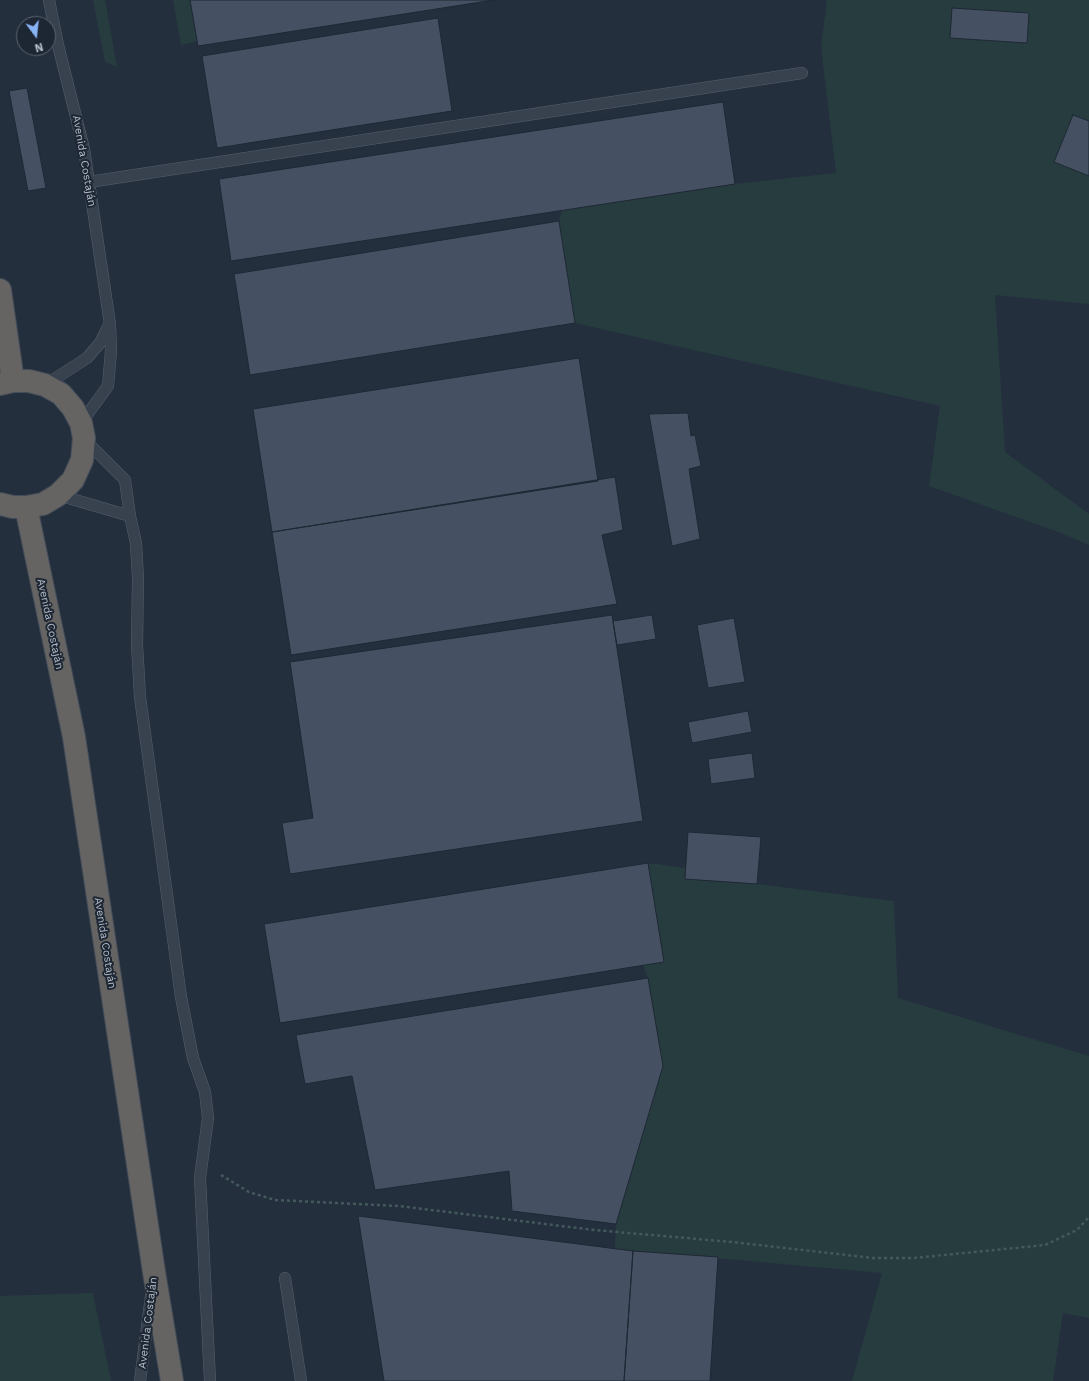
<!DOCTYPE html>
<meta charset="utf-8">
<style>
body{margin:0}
#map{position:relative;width:1089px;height:1381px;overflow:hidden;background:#242f3e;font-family:"Work Sans",sans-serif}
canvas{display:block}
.north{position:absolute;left:16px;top:16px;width:40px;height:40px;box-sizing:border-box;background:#1d2633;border:1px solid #59626f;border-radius:50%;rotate:165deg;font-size:11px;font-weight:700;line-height:16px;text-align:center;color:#b4bcc9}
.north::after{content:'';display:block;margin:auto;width:14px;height:18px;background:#8ab4f8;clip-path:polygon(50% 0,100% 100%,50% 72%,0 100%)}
</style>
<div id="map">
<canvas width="1089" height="1381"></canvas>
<div class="north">N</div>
</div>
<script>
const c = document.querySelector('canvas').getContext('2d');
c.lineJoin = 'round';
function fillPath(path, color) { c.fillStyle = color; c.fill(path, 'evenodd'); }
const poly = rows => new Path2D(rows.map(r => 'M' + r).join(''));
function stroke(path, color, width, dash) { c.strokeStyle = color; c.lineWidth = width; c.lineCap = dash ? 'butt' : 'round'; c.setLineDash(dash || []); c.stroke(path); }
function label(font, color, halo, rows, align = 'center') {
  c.font = font + ' "Work Sans",sans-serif'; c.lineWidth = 4; c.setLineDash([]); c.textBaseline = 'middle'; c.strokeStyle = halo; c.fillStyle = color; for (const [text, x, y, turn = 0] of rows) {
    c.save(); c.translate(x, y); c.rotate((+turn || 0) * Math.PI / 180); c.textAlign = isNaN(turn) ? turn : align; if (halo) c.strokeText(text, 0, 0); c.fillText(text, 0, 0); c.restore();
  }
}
const green = poly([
 [93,0,105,0,117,67,105,62],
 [173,0,190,0,198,41,181,45],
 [827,0,1089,0,1089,304,995,295,1005,452,1089,514,1089,545,1061,533,929,486,940,406,575,323,559,221,562,210,735,184,836,173,821,47],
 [648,863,685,868,685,879,757,884,894,901,898,998,1089,1056,1089,1318,1063,1313,1053,1381,852,1381,882,1273,615,1249,616,1224,663,1066,648,978,643,965,664,962],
 [93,1293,111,1381,0,1381,0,1296]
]);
const building = poly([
 [190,0,494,0,198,46,190,0],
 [952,8,1029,13,1027,43,950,38,952,8],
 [438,18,452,111,217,148,202,56,438,18],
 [27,88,46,188,28,191,9,91,27,88],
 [723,102,735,184,231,261,219,179,723,102],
 [1073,115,1089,121,1089,176,1054,162,1073,115],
 [559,221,575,323,250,375,234,274,559,221],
 [579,358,598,481,272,532,253,409,579,358],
 [688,413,691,436,695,435,701,466,689,469,700,539,672,546,649,414,688,413],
 [615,477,623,530,602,535,617,604,291,655,272,532,615,477],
 [612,615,643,821,290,874,282,823,313,818,290,662,612,615],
 [652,615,656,639,617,645,613,621,652,615],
 [734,618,745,682,708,688,697,625,734,618],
 [748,711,752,732,692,743,688,722,748,711],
 [752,753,755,778,711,784,708,759,752,753],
 [688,832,761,837,757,884,685,879,688,832],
 [648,863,664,962,280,1023,264,924,648,863],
 [648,978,663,1066,616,1224,512,1211,509,1171,375,1190,352,1076,305,1084,296,1035,648,978],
 [358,1216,633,1251,624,1381,384,1381,358,1216],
 [633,1251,718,1257,710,1381,624,1381,633,1251]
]);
const path = poly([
 [221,1175,249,1192,275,1200,399,1206,594,1230,732,1242,873,1258,914,1258,1045,1245,1077,1230,1089,1217]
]);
const service = poly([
 [49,0,58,45,84,149,110,324,111,351,108,386,81,423],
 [89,182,802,73],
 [45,385,87,358,100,343,109,325],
 [84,439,125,480,130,516,136,543,138,578,137,644,140,697,181,997,193,1058,205,1092,208,1118,200,1178,210,1381],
 [58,495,130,516],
 [285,1278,301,1381],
 [140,1381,151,1296]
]);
const trunk = poly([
 [0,290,13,381],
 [0,384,13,381,29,381,45,385,61,394,73,408,81,423,84,438,82,460,73,480,58,495,43,504,26,507,13,507,0,504],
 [26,507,74,737,154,1272,172,1381]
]);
const streetNames = [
 ["Avenida Costaján",84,161,80],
 ["Avenida Costaján",50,624,78],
 ["Avenida Costaján",105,943,81],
 ["Avenida Costaján",148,1323,-83]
];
fillPath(green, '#263c3f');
fillPath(building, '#455162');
stroke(building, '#1f2835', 1);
stroke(service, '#565f6c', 12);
stroke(trunk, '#434c59', 24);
stroke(path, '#44595c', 2.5, [3, 3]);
stroke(service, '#38414e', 11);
stroke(trunk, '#656462', 22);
label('11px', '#b4bcc9', '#1d2633', streetNames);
</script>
